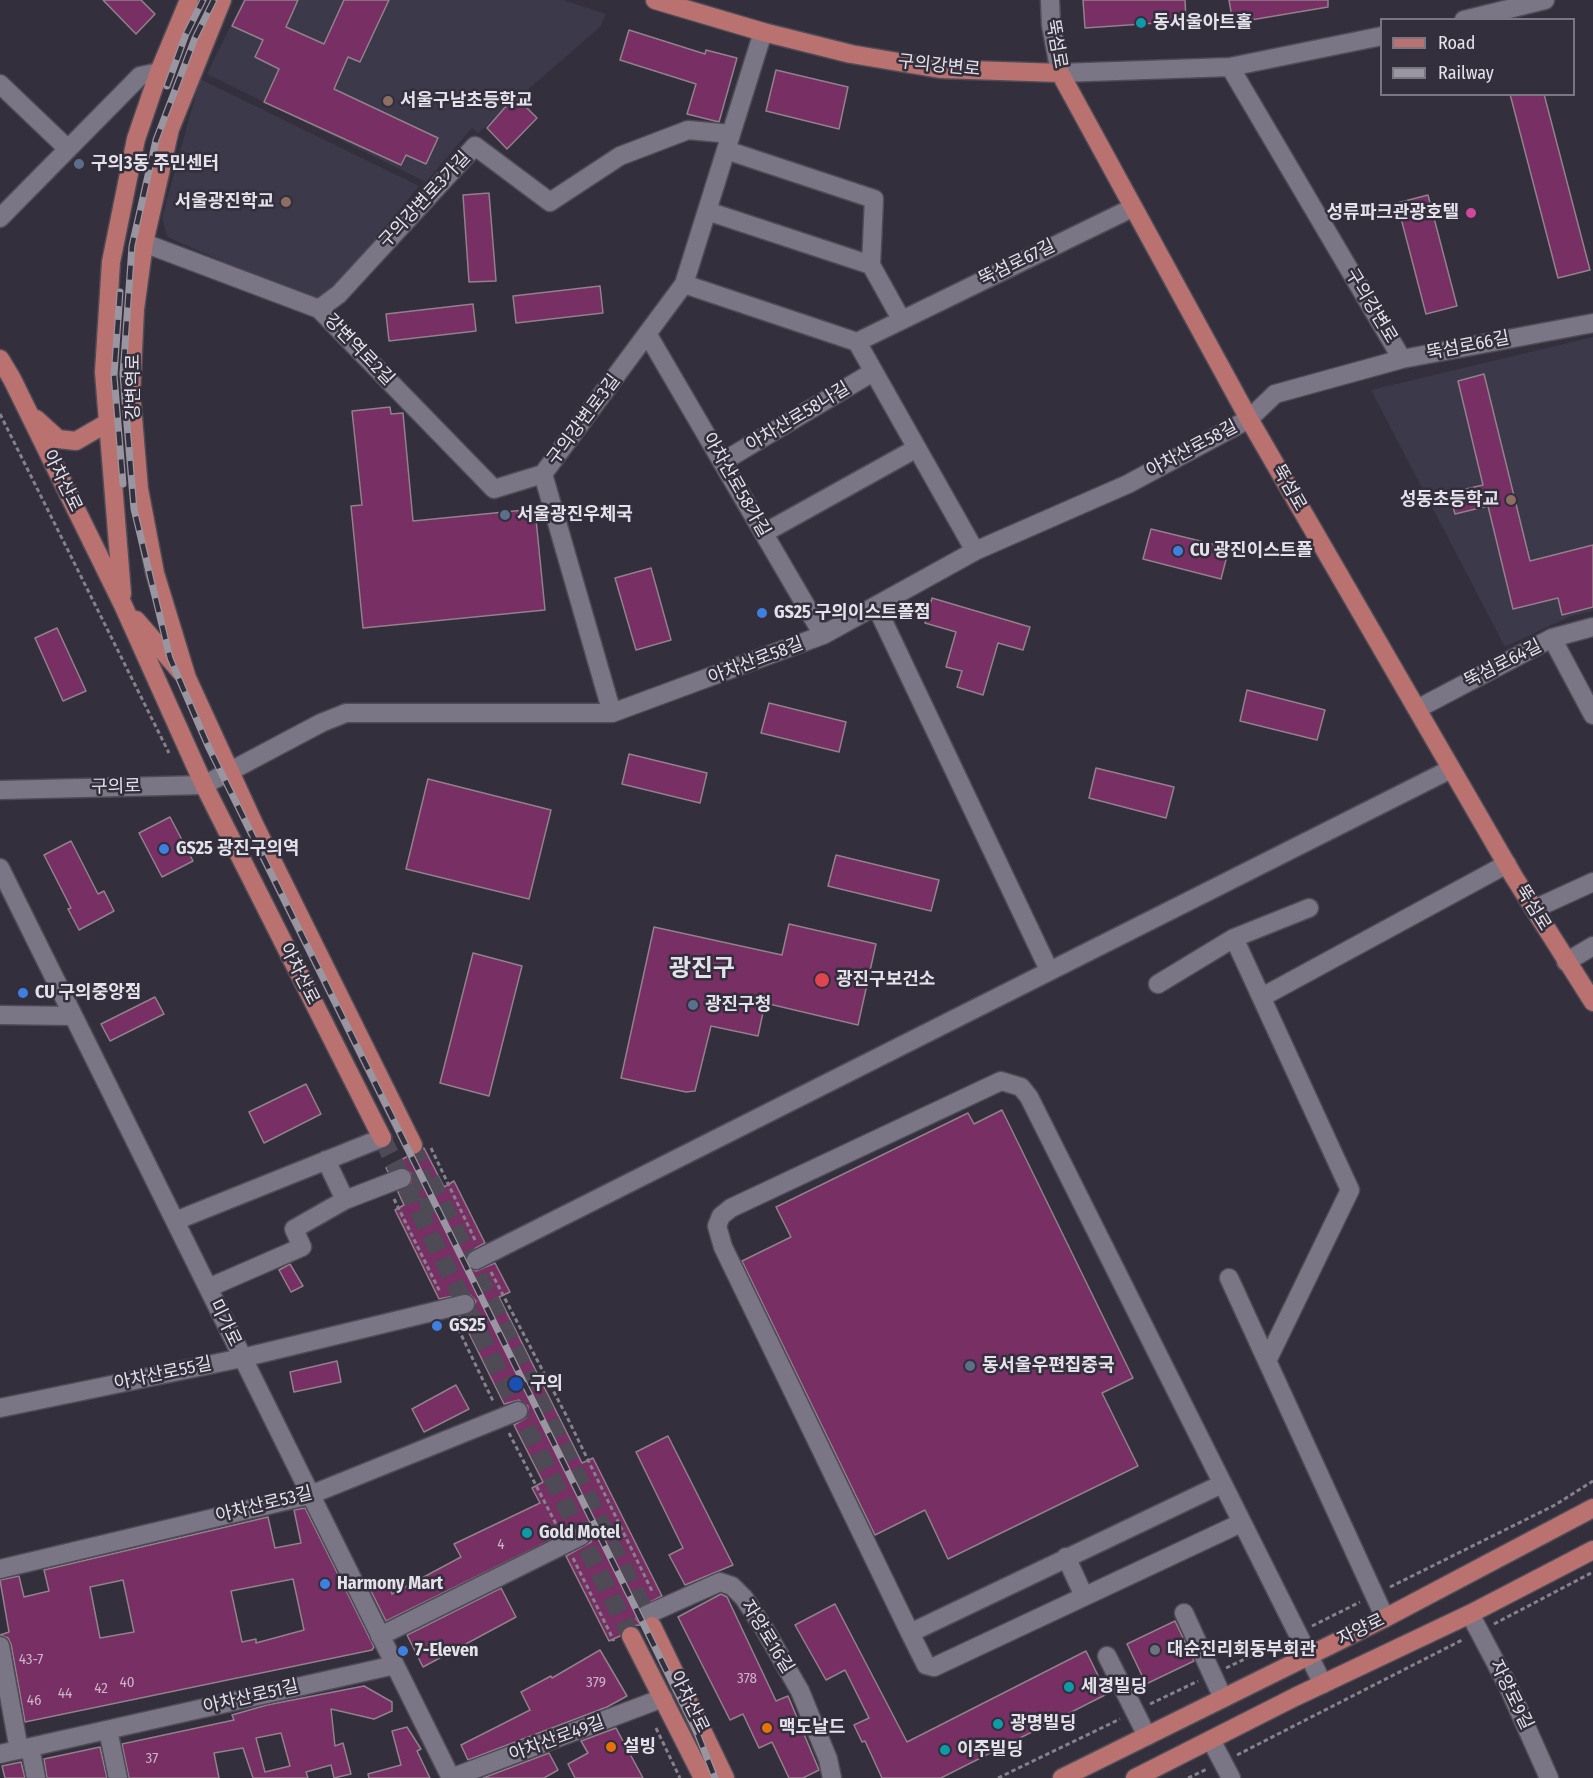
<!DOCTYPE html>
<meta charset="utf-8">
<style>
body{margin:0}
#map{position:relative;width:1593px;height:1778px;overflow:hidden;background:#332f3c;font-family:"Fira Sans Condensed",sans-serif}
canvas{display:block}
.legend{position:absolute;left:1380px;top:18px;width:195px;height:78px;box-sizing:border-box;background:#332f3c;border:2px solid #7a7682;margin:0;padding:8px 10px;list-style:none;font-size:18px;color:#e4e1ea}
.legend li{display:flex;align-items:center;gap:12px;height:30px}
.legend b{width:30px;border:2px solid #7a7682}
</style>
<div id="map">
<canvas width="1593" height="1778"></canvas>
<ul class="legend">
<li><b style="height:8px;background:#b97270"></b>Road</li>
<li><b style="height:8px;background:#9996a1"></b>Railway</li>
</ul>
</div>
<script>
const c = document.querySelector('canvas').getContext('2d');
c.lineJoin = 'round';
function fillPath(path, color) { c.fillStyle = color; c.fill(path, 'evenodd'); }
const poly = rows => new Path2D(rows.map(r => 'M' + r).join(''));
function stroke(path, color, width, dash) { c.strokeStyle = color; c.lineWidth = width; c.lineCap = dash ? 'butt' : 'round'; c.setLineDash(dash || []); c.stroke(path); }
function label(font, color, halo, rows, align = 'center') {
  c.font = font + ' "Fira Sans Condensed","Noto Sans KR",sans-serif'; c.lineWidth = 5; c.setLineDash([]); c.textBaseline = 'middle'; c.strokeStyle = halo; c.fillStyle = color; for (const [text, x, y, turn = 0] of rows) {
    c.save(); c.translate(x, y); c.rotate((+turn || 0) * Math.PI / 180); c.textAlign = isNaN(turn) ? turn : align; if (halo) c.strokeText(text, 0, 0); c.fillText(text, 0, 0); c.restore();
  }
}
const education = poly([
 [243,0,563,0,606,14,600,27,478,133,472,128,426,182,207,74],
 [200,79,419,186,329,297,313,301,167,237,162,218],
 [1593,337,1593,611,1571,616,1505,647,1371,390]
]);
const building = poly([
 [103,0,141,0,155,14,136,34,103,0],
 [245,0,298,0,286,27,324,44,344,0,389,0,360,62,348,57,334,89,438,138,426,164,406,155,401,165,264,102,279,69,255,57,263,40,232,26,245,0],
 [1083,0,1185,0,1186,21,1085,28,1083,0],
 [1229,0,1328,0,1328,7,1233,23,1229,0],
 [629,30,705,54,706,50,737,58,719,122,687,114,696,84,620,60,629,30],
 [776,70,848,87,839,129,766,111,776,70],
 [1510,94,1544,94,1590,270,1558,278,1510,94],
 [515,96,537,118,507,149,487,128,515,96],
 [489,193,496,281,469,282,463,195,489,193],
 [1428,195,1457,306,1426,314,1397,203,1428,195],
 [600,286,603,313,516,323,513,296,600,286],
 [473,304,476,331,389,341,386,314,473,304],
 [1484,374,1530,561,1593,545,1593,607,1562,615,1558,598,1513,609,1488,506,1455,514,1449,493,1483,485,1458,381,1484,374],
 [390,407,391,414,403,413,413,521,535,509,545,610,363,628,351,506,362,505,352,411,390,407],
 [1151,529,1229,548,1221,579,1143,559,1151,529],
 [651,568,671,640,636,650,615,578,651,568],
 [932,598,1030,627,1023,650,998,643,983,695,957,687,962,671,946,667,956,632,925,623,932,598],
 [57,628,86,691,63,701,35,638,57,628],
 [1247,690,1325,710,1317,740,1240,721,1247,690],
 [769,703,846,722,839,752,761,733,769,703],
 [629,754,707,773,700,803,622,784,629,754],
 [1096,768,1174,787,1166,818,1089,798,1096,768],
 [428,779,551,810,529,899,406,869,428,779],
 [170,817,193,861,162,877,139,833,170,817],
 [71,841,98,894,104,891,114,911,79,930,68,909,71,908,44,855,71,841],
 [836,855,939,880,931,911,828,886,836,855],
 [789,924,876,944,858,1025,765,1003,758,1036,711,1026,695,1091,686,1092,621,1078,654,927,782,955,789,924],
 [473,953,522,966,489,1096,440,1083,473,953],
 [155,997,164,1014,110,1041,101,1024,155,997],
 [306,1084,321,1114,264,1143,249,1112,306,1084],
 [1002,1110,1133,1378,1102,1393,1138,1466,948,1559,925,1510,875,1535,742,1261,791,1237,776,1207,968,1113,974,1124,1002,1110],
 [424,1148,444,1187,454,1181,485,1243,467,1253,466,1266,476,1271,495,1263,510,1292,499,1297,582,1463,593,1458,662,1596,637,1609,636,1619,641,1625,625,1626,620,1636,609,1641,566,1556,591,1542,591,1532,582,1525,386,1621,370,1589,388,1582,392,1594,461,1557,454,1544,540,1503,532,1488,543,1482,514,1425,527,1417,528,1406,519,1400,504,1404,461,1317,451,1322,449,1319,472,1312,476,1301,468,1293,439,1299,395,1210,404,1205,398,1192,410,1185,413,1175,404,1167,388,1172,386,1168,410,1155,418,1155,424,1148],
 [290,1264,303,1286,291,1292,279,1270,290,1264],
 [337,1361,341,1382,294,1392,290,1372,337,1361],
 [456,1385,469,1409,424,1432,412,1409,456,1385],
 [668,1436,733,1565,685,1585,669,1555,683,1548,636,1452,668,1436],
 [305,1508,374,1647,372,1650,25,1722,11,1644,8,1638,0,1635,9,1632,0,1580,19,1576,24,1597,49,1591,44,1570,268,1517,275,1548,301,1543,294,1510,305,1508],
 [293,1579,304,1630,256,1643,256,1639,242,1642,231,1591,293,1579],
 [123,1580,134,1632,100,1638,90,1587,123,1580],
 [501,1588,516,1617,423,1667,407,1635,501,1588],
 [721,1594,727,1597,776,1701,788,1696,819,1770,803,1778,789,1778,772,1742,759,1748,743,1714,730,1720,678,1617,721,1594],
 [835,1604,907,1742,1086,1651,1107,1694,941,1778,882,1778,865,1741,862,1742,854,1725,869,1718,845,1670,826,1680,795,1625,835,1604],
 [1175,1621,1194,1661,1146,1684,1127,1644,1175,1621],
 [600,1650,627,1696,607,1707,468,1760,461,1745,530,1710,521,1692,551,1676,552,1678,600,1650],
 [364,1686,392,1702,392,1711,374,1719,331,1709,335,1746,343,1743,351,1774,334,1778,331,1765,306,1772,308,1778,253,1778,243,1748,214,1753,219,1778,129,1778,122,1744,234,1720,232,1715,267,1705,364,1686],
 [281,1733,290,1766,265,1772,256,1738,281,1733],
 [407,1727,421,1749,417,1751,430,1778,369,1778,368,1774,401,1765,392,1731,407,1727],
 [616,1728,643,1778,575,1778,568,1764,588,1753,581,1741,616,1728],
 [100,1747,107,1778,47,1778,44,1759,100,1747],
 [549,1753,558,1770,544,1778,483,1778,549,1753],
 [21,1762,25,1778,5,1778,2,1766,21,1762]
]);
const majorTunnel = poly([
 [382,1138,631,1636],
 [413,1145,429,1206,437,1222],
 [430,1179,652,1626]
]);
const path = poly([
 [0,414,169,753],
 [431,1148,476,1242],
 [394,1199,440,1292],
 [491,1272,566,1415,653,1593],
 [455,1322,494,1403],
 [509,1433,558,1528],
 [573,1558,614,1641],
 [1390,1587,1555,1505,1593,1481],
 [1494,1624,1593,1572],
 [1312,1626,1360,1602],
 [1226,1668,1282,1641],
 [1150,1704,1198,1681],
 [656,1728,680,1778],
 [1237,1755,1464,1639],
 [998,1778,1120,1719],
 [1188,1778,1207,1769]
]);
const minor = poly([
 [1050,0,1051,25,1060,73,1230,67,1382,36],
 [1464,20,1545,0],
 [1230,67,1402,359],
 [0,84,68,149],
 [726,150,874,199,871,265,901,319],
 [707,211,871,265],
 [0,218,140,76,159,72],
 [144,243,319,309,494,489,543,474],
 [684,284,857,342,1132,208],
 [319,309,339,294,475,146,550,202,620,156,688,130,731,134],
 [648,335,823,635],
 [857,342,975,551],
 [722,462,873,372],
 [764,533,917,448],
 [876,606,1049,970],
 [1552,638,1593,715],
 [1417,709,1552,638,1593,627],
 [612,713,543,474,684,284,763,32],
 [0,790,204,785,321,723,346,713,612,713,823,635,975,551,1128,484,1249,419,1275,394,1402,359,1593,323],
 [0,868,451,1778],
 [1534,909,1593,882],
 [1234,938,1350,1190,1267,1361],
 [1566,962,1593,946],
 [1158,984,1234,938,1309,908],
 [1262,997,1507,864],
 [0,1015,73,1016],
 [326,1160,345,1200],
 [175,1221,382,1138],
 [476,1260,1451,769],
 [1229,1278,1385,1618],
 [208,1288,302,1247,294,1229,345,1200,402,1178],
 [0,1408,242,1358,465,1304],
 [1222,1484,910,1633,926,1665,934,1667,1241,1523],
 [1066,1557,1084,1596],
 [0,1569,310,1495,518,1411],
 [1184,1613,1223,1698],
 [1470,1614,1508,1686,1549,1778],
 [646,1615,720,1582,732,1586,744,1598,765,1630,800,1691,828,1759,832,1778],
 [910,1633,723,1247,717,1226,721,1216,731,1208,1001,1081,1021,1087,1029,1097,1323,1684],
 [380,1636,581,1536],
 [0,1646,19,1750],
 [1107,1656,1147,1736],
 [108,1730,118,1778],
 [1211,1740,1231,1778],
 [30,1747,36,1778],
 [0,1754,395,1665],
 [451,1778,663,1698]
]);
const major = poly([
 [222,0,170,129,144,243,135,309,131,393,139,489,155,573,187,678,254,824,413,1145],
 [655,0,763,32,851,54,940,69,1060,73,1249,419,1514,877,1593,1002],
 [0,359,12,379,123,605,204,785,382,1138],
 [36,419,58,439,76,441,107,423],
 [122,594,104,372,111,262,136,139,159,72,189,0],
 [136,620,181,672],
 [652,1626,725,1778],
 [631,1636,703,1778],
 [1062,1778,1385,1618,1593,1508],
 [1135,1778,1295,1697,1470,1614,1593,1550]
]);
const rail = poly([
 [214,0,195,38,156,140,132,246,123,374,134,509,170,658,209,748,696,1730,715,1778],
 [167,86,186,34,203,0],
 [120,292,114,375,123,484]
]);
const markers = [
 [1141,23,6,"#0f9aa8"],
 [388,101,6,"#8d6e63"],
 [79,164,6,"#5c6f8a"],
 [286,202,6,"#8d6e63"],
 [1471,213,6,"#d1479c"],
 [1511,500,6,"#8d6e63"],
 [505,515,6,"#5c6f8a"],
 [1178,551,6,"#3f7fe0"],
 [762,613,6,"#3f7fe0"],
 [164,849,6,"#3f7fe0"],
 [822,980,8,"#e0444e"],
 [23,993,6,"#3f7fe0"],
 [693,1005,6,"#5c6f8a"],
 [437,1326,6,"#3f7fe0"],
 [970,1366,6,"#5c6f8a"],
 [516,1384,8,"#1a4fb4"],
 [527,1533,6,"#0f9aa8"],
 [325,1584,6,"#3f7fe0"],
 [1155,1650,6,"#6b7280"],
 [403,1651,6,"#3f7fe0"],
 [1069,1687,6,"#0f9aa8"],
 [998,1724,6,"#0f9aa8"],
 [767,1728,6,"#e8710a"],
 [611,1747,6,"#e8710a"],
 [945,1750,6,"#0f9aa8"]
];
const numberNames = [
 ["4",501,1545],
 ["43-7",31,1660],
 ["378",747,1679],
 ["40",127,1683],
 ["379",596,1683],
 ["42",101,1689],
 ["44",65,1694],
 ["46",34,1701],
 ["37",152,1759]
];
const poiNames = [
 ["동서울아트홀",1153,23],
 ["서울구남초등학교",400,101],
 ["구의3동 주민센터",91,164],
 ["서울광진학교",274,202,"right"],
 ["성류파크관광호텔",1459,213,"right"],
 ["성동초등학교",1499,500,"right"],
 ["서울광진우체국",517,515],
 ["CU 광진이스트폴",1190,551],
 ["GS25 구의이스트폴점",774,613],
 ["GS25 광진구의역",176,849],
 ["광진구보건소",836,980],
 ["CU 구의중앙점",35,993],
 ["광진구청",705,1005],
 ["GS25",449,1326],
 ["동서울우편집중국",982,1366],
 ["구의",530,1384],
 ["Gold Motel",539,1533],
 ["Harmony Mart",337,1584],
 ["대순진리회동부회관",1167,1650],
 ["7-Eleven",415,1651],
 ["세경빌딩",1081,1687],
 ["광명빌딩",1010,1724],
 ["맥도날드",779,1728],
 ["설빙",623,1747],
 ["이주빌딩",957,1750]
];
const streetNames = [
 ["뚝섬로",1056,44,80],
 ["구의강변로",939,66,6],
 ["구의강변로3가길",425,200,-47],
 ["뚝섬로67길",1017,263,-26],
 ["구의강변로",1371,306,59],
 ["뚝섬로66길",1468,346,-11],
 ["강변역로2길",359,350,46],
 ["강변역로",134,387,-90],
 ["아차산로58나길",798,417,-31],
 ["구의강변로3길",584,420,-53],
 ["아차산로58길",1192,449,-28],
 ["아차산로",62,481,64],
 ["아차산로58가길",736,485,60],
 ["뚝섬로",1289,488,60],
 ["아차산로58길",756,661,-21],
 ["뚝섬로64길",1503,664,-27],
 ["구의로",116,787,-1],
 ["뚝섬로",1533,908,58],
 ["아차산로",299,974,63],
 ["미가로",225,1323,64],
 ["아차산로55길",163,1374,-12],
 ["아차산로53길",264,1505,-14],
 ["자양로",1361,1630,-26],
 ["자양로16길",767,1637,58],
 ["자양로9길",1511,1695,64],
 ["아차산로51길",251,1697,-13],
 ["아차산로",689,1702,64],
 ["아차산로49길",557,1739,-20]
];
const districtNames = [
 ["광진구",702,969]
];
fillPath(education, '#3c394a');
fillPath(building, '#772f64');
stroke(building, '#91818b', 1.5);
stroke(majorTunnel, '#4e4a56', 18, [18, 9]);
stroke(minor, '#4f4c57', 21);
stroke(major, '#4f4c57', 21);
stroke(path, '#86828d', 3, [4.5, 3]);
stroke(minor, '#7b7686', 18);
stroke(major, '#b97270', 18);
stroke(rail, '#9996a1', 7);
stroke(rail, '#332f3c', 4.5, [14]);
for (const [x, y, r, color] of markers) { const dot = new Path2D(); dot.arc(x, y, r, 0, 2 * Math.PI); c.fillStyle = color; c.fill(dot); stroke(dot, '#332f3c', 2); }
label('15px', '#c9b4c8', null, numberNames);
label('bold 18px', '#e4e1ea', '#332f3c', poiNames, 'left');
label('18px', '#e4e1ea', '#332f3c', streetNames);
label('bold 24px', '#e4e1ea', '#332f3c', districtNames);
</script>
